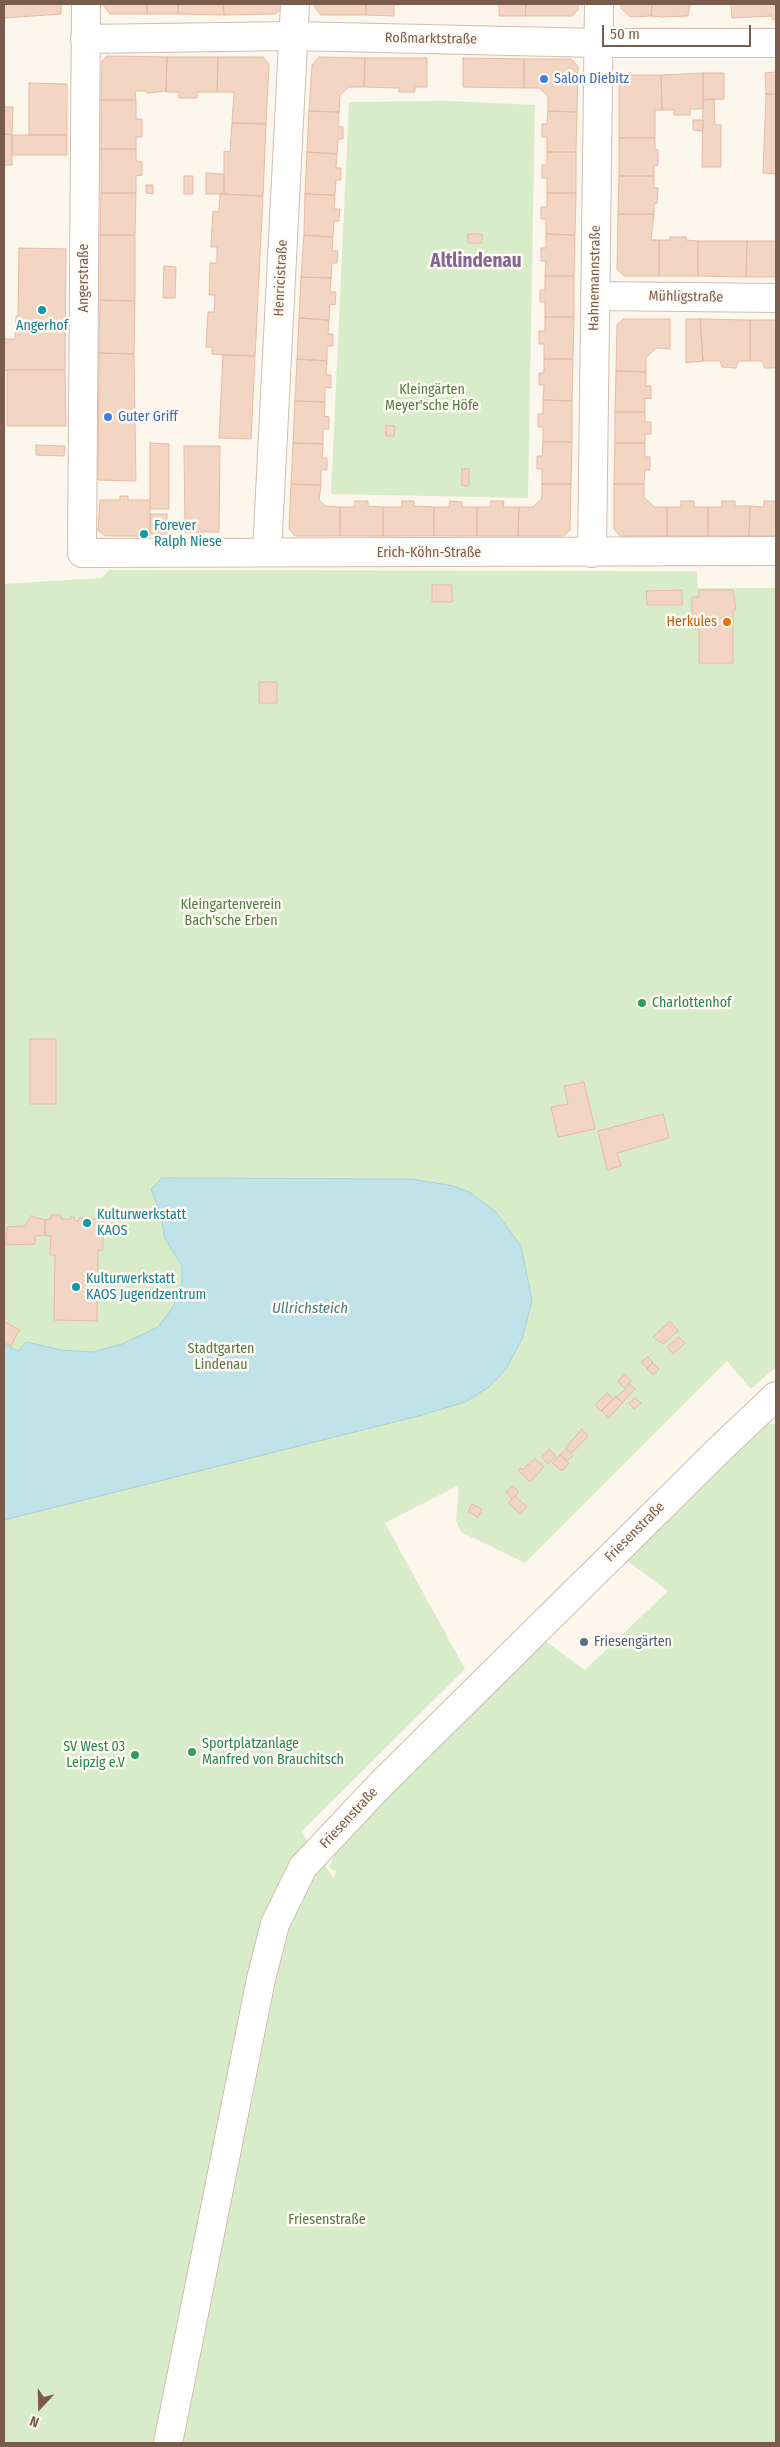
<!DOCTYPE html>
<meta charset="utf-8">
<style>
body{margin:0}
#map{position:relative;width:780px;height:2447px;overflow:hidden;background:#fdf6ec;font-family:"Fira Sans Condensed",sans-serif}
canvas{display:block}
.frame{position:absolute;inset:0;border:5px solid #7a5c4d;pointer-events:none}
.north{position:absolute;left:15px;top:2382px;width:50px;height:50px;-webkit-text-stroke:4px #fffaf3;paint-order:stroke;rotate:201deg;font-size:14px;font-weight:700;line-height:20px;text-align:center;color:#7a5c4d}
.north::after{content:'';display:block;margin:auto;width:18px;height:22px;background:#7a5c4d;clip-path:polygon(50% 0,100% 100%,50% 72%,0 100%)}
.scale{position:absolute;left:602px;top:25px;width:149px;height:22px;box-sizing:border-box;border:2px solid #7a5c4d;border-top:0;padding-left:6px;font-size:15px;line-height:18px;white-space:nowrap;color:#7a5c4d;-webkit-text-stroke:4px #fffaf3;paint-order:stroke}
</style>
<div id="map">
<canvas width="780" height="2447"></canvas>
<div class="frame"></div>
<div class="north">N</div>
<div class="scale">50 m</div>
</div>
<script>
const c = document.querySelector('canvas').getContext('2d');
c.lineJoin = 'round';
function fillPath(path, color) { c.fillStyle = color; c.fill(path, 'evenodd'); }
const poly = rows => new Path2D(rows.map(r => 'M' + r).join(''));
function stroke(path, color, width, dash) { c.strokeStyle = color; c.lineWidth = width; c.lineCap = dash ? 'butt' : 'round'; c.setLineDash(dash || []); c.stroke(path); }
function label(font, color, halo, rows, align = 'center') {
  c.font = font + ' "Fira Sans Condensed",sans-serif'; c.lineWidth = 5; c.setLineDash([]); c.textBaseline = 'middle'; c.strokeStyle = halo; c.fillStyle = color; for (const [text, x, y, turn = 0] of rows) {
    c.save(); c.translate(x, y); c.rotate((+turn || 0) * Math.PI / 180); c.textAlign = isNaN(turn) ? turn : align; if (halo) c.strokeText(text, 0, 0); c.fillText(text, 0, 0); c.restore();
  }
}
const green = poly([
 [448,101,535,105,528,498,331,494,349,102],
 [109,570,697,571,698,588,776,588,776,1367,751,1389,727,1361,525,1563,461,1532,456,1521,459,1485,385,1523,465,1669,301,1832,334,1878,336,1871,329,1868,339,1842,544,1640,585,1670,668,1591,626,1560,762,1423,776,1424,776,2443,4,2443,4,584,102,578]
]);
const water = poly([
 [162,1178,412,1179,453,1186,469,1192,496,1212,521,1246,532,1300,522,1339,506,1369,489,1387,465,1402,422,1415,4,1520,4,1344,18,1351,26,1342,61,1350,93,1352,122,1344,158,1327,173,1307,182,1283,182,1266,165,1239,160,1212,151,1189,162,1178]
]);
const building = poly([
 [4,4,61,4,61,14,4,18,4,4],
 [102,4,147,4,147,14,110,14,102,4],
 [147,4,178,4,178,14,147,14,147,4],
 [178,4,223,4,224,15,178,14,178,4],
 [223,4,281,4,280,10,275,14,224,15,223,4],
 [315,4,366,4,366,15,321,15,315,8,315,4],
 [366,4,394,4,394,16,366,15,366,4],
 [499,4,526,4,525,16,499,16,499,4],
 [526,4,578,4,578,10,572,16,525,16,526,4],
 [621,4,652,4,651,16,630,17,621,8,621,4],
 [652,4,690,4,688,16,663,17,651,16,652,4],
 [731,4,776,4,776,19,773,20,772,16,732,18,731,4],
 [107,56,167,57,166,91,147,93,145,91,135,91,136,100,101,100,102,61,107,56],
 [167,57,218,57,217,92,197,92,197,98,179,98,179,92,166,92,167,57],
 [218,57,263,57,269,64,266,124,232,123,234,92,217,92,218,57],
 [319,57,365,58,364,87,349,87,340,95,339,112,309,111,312,65,319,57],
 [365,58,427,58,427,87,415,87,415,92,399,92,399,88,364,87,365,58],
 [463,58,524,59,524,88,463,87,463,58],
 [524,59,571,59,578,66,577,112,548,111,548,96,539,88,524,88,524,59],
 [776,72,776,94,766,94,765,73,776,72],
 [703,73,703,109,690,109,690,115,674,115,674,110,662,110,661,75,703,73],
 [703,73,724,73,724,99,703,100,703,73],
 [626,75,661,75,662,110,655,110,655,138,619,138,619,82,626,75],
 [29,83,67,84,67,135,29,135,29,83],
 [766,94,776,94,776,174,763,173,766,94],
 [714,99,715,125,721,125,721,167,702,167,703,100,714,99],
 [101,100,136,100,136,119,142,119,142,137,136,137,136,149,101,149,101,100],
 [4,107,13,107,12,135,4,134,4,107],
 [309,111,339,112,338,126,343,127,343,139,338,139,337,154,307,152,309,111],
 [548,111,577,112,576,152,547,152,547,137,542,137,542,124,547,124,548,111],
 [693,120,703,120,703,131,693,130,693,120],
 [232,123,266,124,263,196,224,194,224,151,230,152,232,123],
 [4,134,12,135,12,165,4,165,4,134],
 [12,135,67,135,67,155,12,155,12,135],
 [619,138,655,138,655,149,658,150,658,165,654,166,654,176,619,176,619,138],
 [101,149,136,149,136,161,142,162,142,175,136,176,136,193,101,193,101,149],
 [307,152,337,154,336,168,341,168,341,180,336,180,335,195,305,194,307,152],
 [547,152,576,152,576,193,547,193,547,178,542,178,542,165,547,165,547,152],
 [206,173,224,174,224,194,206,194,206,173],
 [184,176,193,176,193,194,184,194,184,176],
 [619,176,654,176,654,188,658,188,657,203,654,204,654,214,618,214,619,176],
 [146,185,153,185,153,194,146,193,146,185],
 [101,193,136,193,135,235,100,235,101,193],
 [547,193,576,193,575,235,546,234,546,219,541,219,541,207,547,207,547,193],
 [220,194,263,196,255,356,212,354,212,347,206,347,208,312,214,312,215,295,209,295,210,263,217,263,217,247,211,247,213,211,219,212,220,194],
 [305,194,335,195,334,209,340,209,339,221,334,221,333,237,304,235,305,194],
 [618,214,654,214,651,240,659,240,659,276,624,276,617,269,618,214],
 [468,234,482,234,482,243,468,243,468,234],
 [546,234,575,235,574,276,545,276,546,261,541,261,541,248,546,248,546,234],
 [100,235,135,235,135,301,100,300,100,235],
 [304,235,333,237,332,251,338,251,337,263,332,263,331,278,301,277,304,235],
 [670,237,686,237,686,240,698,241,698,276,659,276,659,240,670,240,670,237],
 [698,241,747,241,746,277,698,276,698,241],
 [747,241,776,241,776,277,746,277,747,241],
 [19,248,66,249,65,370,4,370,4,339,15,339,16,316,18,316,19,248],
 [164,266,176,267,175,298,163,298,164,266],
 [545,276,574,276,574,317,545,317,545,302,540,302,540,290,545,290,545,276],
 [301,277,331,278,330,292,336,292,335,305,330,304,329,320,299,318,301,277],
 [100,300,135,301,134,354,99,353,100,300],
 [545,317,574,317,573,359,544,359,544,344,539,344,539,331,545,331,545,317],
 [299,318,329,320,328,334,333,334,333,346,327,346,327,361,297,359,299,318],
 [623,319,670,319,670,349,656,348,646,358,646,372,616,371,617,325,623,319],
 [686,319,700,319,703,361,686,363,686,319],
 [700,319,750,320,750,361,738,361,736,368,722,367,720,361,703,361,700,319],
 [750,320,776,320,776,368,765,368,762,361,750,361,750,320],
 [99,353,134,354,136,481,98,480,99,353],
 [223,355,255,356,251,439,219,438,223,355],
 [297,359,327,361,326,375,331,375,331,388,325,387,325,402,295,401,297,359],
 [544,359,573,359,572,401,543,400,544,385,539,385,539,373,544,373,544,359],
 [7,370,65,370,66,426,7,426,7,370],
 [616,371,646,372,646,386,651,386,651,399,645,398,645,412,615,412,616,371],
 [543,400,572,401,572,442,543,442,543,427,538,427,538,414,543,414,543,400],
 [295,401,325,402,324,416,329,417,329,429,323,429,323,444,293,443,295,401],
 [615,412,645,412,645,422,651,422,651,434,645,434,645,443,615,443,615,412],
 [386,425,395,426,394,436,386,436,386,425],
 [543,442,572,442,571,484,542,484,542,469,537,469,537,456,542,456,543,442],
 [150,443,169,444,169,509,150,509,150,443],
 [293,443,323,444,322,458,327,458,327,470,321,470,321,485,291,484,293,443],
 [615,443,645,443,645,457,650,457,650,470,645,470,644,484,614,484,615,443],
 [36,445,65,446,64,456,36,455,36,445],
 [184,446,220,446,219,532,185,532,184,446],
 [462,469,469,469,469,486,462,486,462,469],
 [291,484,321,485,319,500,325,506,340,507,340,536,295,536,289,529,291,484],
 [542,484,571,484,570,530,564,536,518,536,519,507,533,507,542,498,542,484],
 [614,484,644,484,644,497,654,507,667,507,667,536,620,536,614,529,614,484],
 [120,496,128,496,128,500,150,500,150,536,105,536,98,530,100,500,120,500,120,496],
 [355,501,368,501,368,506,383,507,383,536,340,536,340,507,355,507,355,501],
 [402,501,414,501,414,506,434,507,434,536,383,536,383,507,402,507,402,501],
 [450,501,462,502,462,507,477,507,477,536,434,536,434,507,449,507,450,501],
 [491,501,504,501,503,507,519,507,518,536,477,536,477,507,491,507,491,501],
 [681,501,694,501,694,507,708,507,708,536,667,536,667,507,681,507,681,501],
 [722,501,735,501,735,506,750,506,749,536,708,536,708,507,722,507,722,501],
 [764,501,776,501,776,536,749,536,750,506,764,507,764,501],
 [150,514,167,514,167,534,150,534,150,514],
 [432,585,452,585,452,602,432,602,432,585],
 [682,590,682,605,647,605,646,591,682,590],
 [699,590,733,590,736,610,733,610,733,663,699,663,699,629,692,629,692,597,699,597,699,590],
 [259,682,277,682,277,703,259,703,259,682],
 [30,1039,56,1039,56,1104,30,1104,30,1039],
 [584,1082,595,1129,558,1137,551,1107,568,1104,564,1086,584,1082],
 [663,1114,669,1138,617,1153,621,1166,607,1170,598,1131,663,1114],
 [52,1215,60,1215,62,1219,71,1219,71,1217,74,1217,75,1221,78,1221,79,1217,83,1219,103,1219,103,1250,98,1250,97,1321,54,1320,55,1255,50,1255,51,1236,45,1235,45,1220,50,1219,52,1215],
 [31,1216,45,1220,45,1235,35,1236,35,1244,6,1245,7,1227,25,1226,31,1216],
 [4,1321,19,1330,11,1346,4,1341,4,1321],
 [670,1321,678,1331,663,1344,653,1337,670,1321],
 [679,1337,685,1343,673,1354,667,1347,679,1337],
 [648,1357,653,1362,647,1368,641,1362,648,1357],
 [652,1363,659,1369,653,1375,647,1369,652,1363],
 [625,1374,631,1381,624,1388,618,1381,625,1374],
 [630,1384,635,1389,622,1403,617,1397,630,1384],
 [607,1393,613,1399,601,1411,595,1405,607,1393],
 [616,1396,622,1403,609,1418,602,1411,616,1396],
 [635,1398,641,1403,634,1409,629,1403,635,1398],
 [582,1429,588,1436,572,1453,566,1447,582,1429],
 [549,1449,556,1456,548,1464,542,1457,549,1449],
 [566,1449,573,1456,567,1461,560,1455,566,1449],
 [560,1455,569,1463,562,1471,552,1463,560,1455],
 [535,1459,544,1467,530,1482,518,1470,521,1468,522,1470,535,1459],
 [513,1486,519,1492,512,1499,506,1492,513,1486],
 [515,1496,527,1507,520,1514,508,1503,515,1496],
 [472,1504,482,1509,478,1517,468,1512,472,1504]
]);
const minor = poly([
 [86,4,82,553,776,551],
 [85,39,293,36,599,43,776,43],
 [595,296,776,298],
 [267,552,295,4],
 [592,553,599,4],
 [168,2443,261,1979,275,1924,303,1867,380,1785,721,1448,776,1396]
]);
const markers = [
 [544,79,5,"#3f7fe0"],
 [42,310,5,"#0f9aa8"],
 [108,417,5,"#3f7fe0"],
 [144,534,5,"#0f9aa8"],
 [727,622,5,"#e8710a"],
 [642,1003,5,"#2e9e5b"],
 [87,1223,5,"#0f9aa8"],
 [76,1287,5,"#0f9aa8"],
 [584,1642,5,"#5c6f8a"],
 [192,1752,5,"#2e9e5b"],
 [135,1755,5,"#2e9e5b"]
];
const streetNames = [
 ["Roßmarktstraße",431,39,1],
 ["Angerstraße",84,278,-90],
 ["Henricistraße",281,278,-87],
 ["Hahnemannstraße",595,278,-89],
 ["Mühligstraße",686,297,1],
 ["Erich-Köhn-Straße",429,553],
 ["Friesenstraße",635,1532,-45],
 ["Friesenstraße",349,1818,-47]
];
const shopNames = [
 ["Salon Diebitz",554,79],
 ["Guter Griff",118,417]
];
const cultureNames = [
 ["Angerhof",42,326,"center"],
 ["Forever",154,526],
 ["Ralph Niese",154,542],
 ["Kulturwerkstatt",97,1215],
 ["KAOS",97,1231],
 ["Kulturwerkstatt",86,1279],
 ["KAOS Jugendzentrum",86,1295]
];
const parkNames = [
 ["Kleingärten",432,390],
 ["Meyer'sche Höfe",432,406],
 ["Kleingartenverein",231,905],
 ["Bach'sche Erben",231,921],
 ["Stadtgarten",221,1349],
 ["Lindenau",221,1365],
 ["Friesenstraße",327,2220]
];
const foodNames = [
 ["Herkules",717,622]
];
const leisureNames = [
 ["Charlottenhof",652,1003],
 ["Sportplatzanlage",202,1744],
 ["Manfred von Brauchitsch",202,1760],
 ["SV West 03",125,1747,"right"],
 ["Leipzig e.V",125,1763,"right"]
];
const serviceNames = [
 ["Friesengärten",594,1642]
];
const waterNames = [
 ["Ullrichsteich",310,1309]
];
const districtNames = [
 ["Altlindenau",476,262]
];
fillPath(green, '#d8ecc9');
fillPath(water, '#bfe3e8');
stroke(water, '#a5d3da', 1);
fillPath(building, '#f3d5c3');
stroke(building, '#e6bba3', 1);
stroke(minor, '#d1beb0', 30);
stroke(minor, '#fff', 28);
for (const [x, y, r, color] of markers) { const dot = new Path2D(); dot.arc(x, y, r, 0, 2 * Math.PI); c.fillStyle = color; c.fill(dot); stroke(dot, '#fffaf3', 2); }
label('14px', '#7a5c4d', '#fffaf3', streetNames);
label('14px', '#366cbe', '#fffaf3', shopNames, 'left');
label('14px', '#0d838f', '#fffaf3', cultureNames, 'left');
label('14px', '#537a41', '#fffaf3', parkNames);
label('14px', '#c56008', '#fffaf3', foodNames, 'right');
label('14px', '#27864d', '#fffaf3', leisureNames, 'left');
label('14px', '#4e5e75', '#fffaf3', serviceNames, 'left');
label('italic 15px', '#437c86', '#fffaf3', waterNames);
label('bold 19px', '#846695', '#fffaf3', districtNames);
</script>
